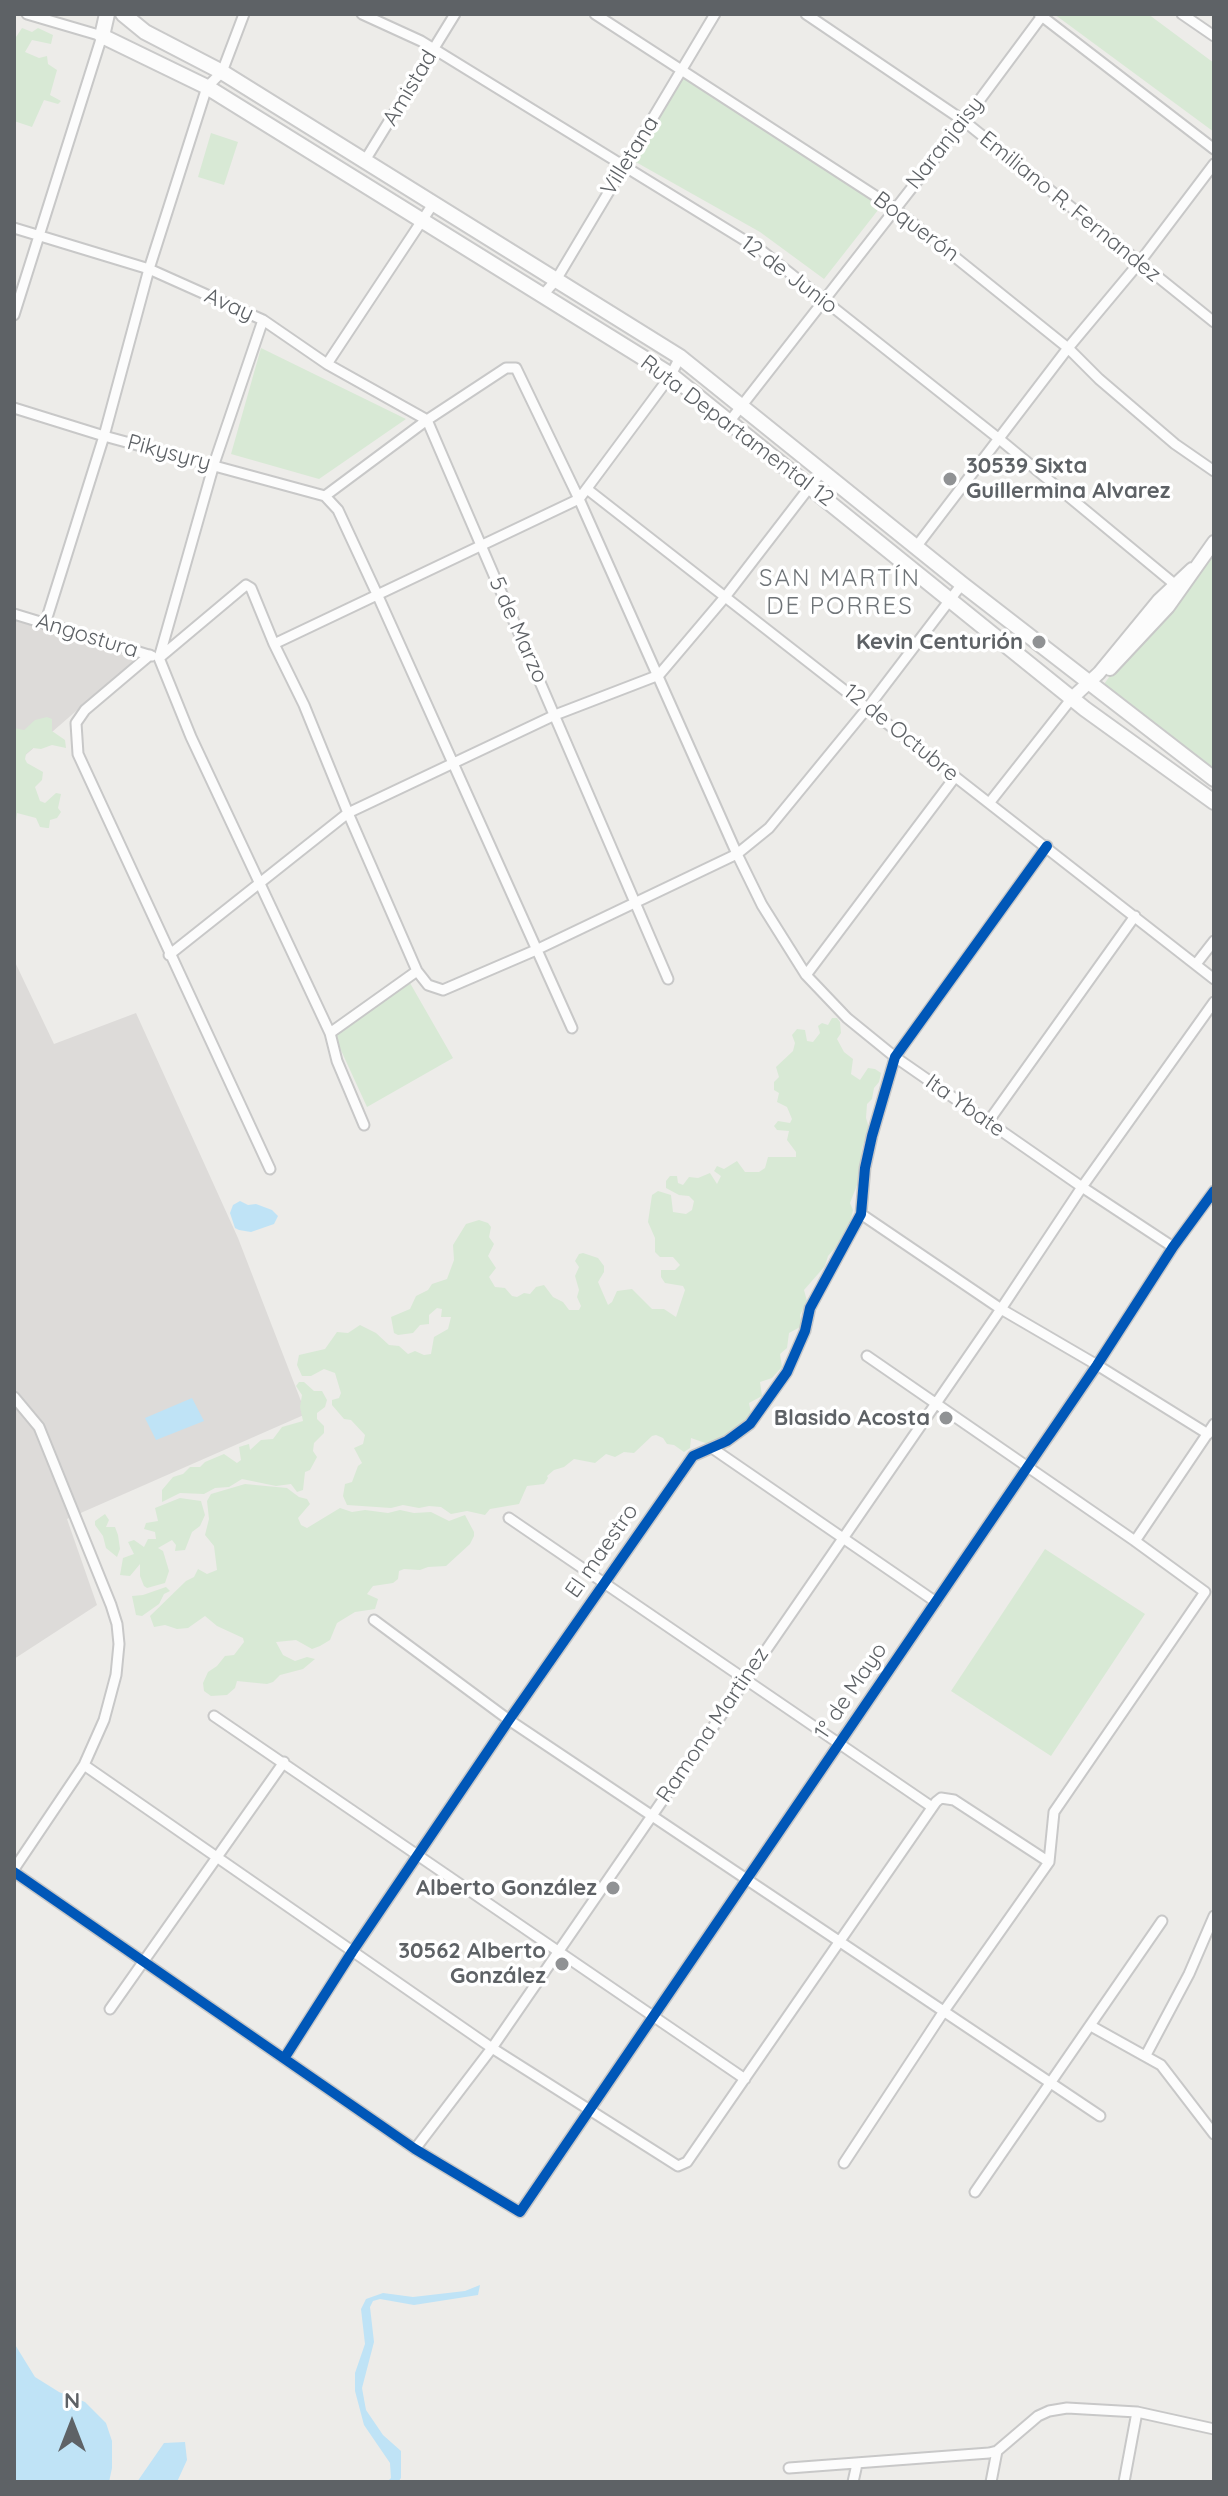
<!DOCTYPE html>
<meta charset="utf-8">
<style>
body{margin:0}
#map{position:relative;width:1228px;height:2496px;overflow:hidden;background:#edece9;font-family:Quicksand,sans-serif}
canvas{display:block}
.frame{position:absolute;inset:0;border:16px solid #5e6266;pointer-events:none}
.north{position:absolute;left:32px;top:2384px;width:80px;height:80px;-webkit-text-stroke:6px #fff;paint-order:stroke;rotate:0deg;font-size:22px;font-weight:700;line-height:32px;text-align:center;color:#5e6266}
.north::after{content:'';display:block;margin:auto;width:28px;height:36px;background:#5e6266;clip-path:polygon(50% 0,100% 100%,50% 72%,0 100%)}
</style>
<div id="map">
<canvas width="1228" height="2496"></canvas>
<div class="frame"></div>
<div class="north">N</div>
</div>
<script>
const c = document.querySelector('canvas').getContext('2d');
c.lineJoin = 'round';
function fillPath(path, color) { c.fillStyle = color; c.fill(path, 'evenodd'); }
const poly = rows => new Path2D(rows.map(r => 'M' + r).join(''));
function stroke(path, color, width, dash) { c.strokeStyle = color; c.lineWidth = width; c.lineCap = dash ? 'butt' : 'round'; c.setLineDash(dash || []); c.stroke(path); }
function label(font, color, halo, rows, align = 'center') {
  c.font = font + ' Quicksand,sans-serif'; c.lineWidth = 7; c.setLineDash([]); c.textBaseline = 'middle'; c.strokeStyle = halo; c.fillStyle = color; for (const [text, x, y, turn = 0] of rows) {
    c.save(); c.translate(x, y); c.rotate((+turn || 0) * Math.PI / 180); c.textAlign = isNaN(turn) ? turn : align; if (halo) c.strokeText(text, 0, 0); c.fillText(text, 0, 0); c.restore();
  }
}
const industrial = poly([
 [14,620,136,659,14,765],
 [14,960,54,1044,136,1013,238,1238,306,1414,67,1519,97,1605,14,1659]
]);
const green = poly([
 [1054,14,1148,14,1214,63,1214,132],
 [22,28,32,32,38,28,53,35,51,44,32,40,25,52,39,58,47,56,48,64,57,70,50,95,61,101,58,104,44,100,32,127,14,121,14,40],
 [683,78,882,205,824,279,760,232,634,161],
 [211,133,238,142,224,185,198,177],
 [261,348,406,419,319,479,231,454],
 [1214,532,1214,779,1099,691],
 [47,717,52,719,52,731,65,740,66,748,52,745,41,749,33,748,26,754,25,759,27,763,43,772,42,780,35,787,40,801,45,803,56,793,61,794,58,808,61,812,57,818,50,820,49,828,47,828,40,827,36,818,17,813,14,833,14,728,24,730,35,720],
 [410,983,453,1058,367,1107,334,1035],
 [832,1018,837,1018,840,1022,841,1033,837,1039,844,1052,853,1059,851,1074,860,1080,868,1068,875,1069,881,1073,879,1082,874,1088,872,1099,867,1104,866,1118,869,1128,862,1148,859,1180,850,1203,853,1210,850,1223,843,1239,828,1256,825,1266,804,1290,807,1301,800,1315,802,1326,789,1333,787,1348,780,1354,782,1367,772,1378,760,1382,762,1396,749,1403,751,1413,741,1427,708,1444,691,1438,690,1448,684,1452,674,1445,667,1444,663,1438,656,1435,652,1436,634,1453,624,1452,615,1457,606,1454,595,1463,574,1459,564,1467,554,1470,547,1476,548,1478,544,1484,527,1486,519,1504,490,1509,485,1515,467,1511,451,1514,441,1507,429,1506,419,1508,403,1505,391,1508,347,1505,343,1496,345,1484,352,1482,358,1466,362,1463,354,1448,363,1444,365,1435,351,1420,344,1419,332,1405,332,1400,339,1398,341,1393,335,1373,324,1369,311,1376,302,1376,297,1365,299,1355,325,1349,337,1332,348,1333,360,1325,376,1333,389,1345,399,1346,408,1354,415,1351,424,1355,431,1354,434,1337,448,1329,451,1317,441,1317,442,1309,437,1308,429,1315,429,1324,420,1325,413,1333,398,1335,394,1333,391,1317,410,1309,416,1296,428,1290,432,1284,447,1279,454,1260,453,1245,466,1224,479,1220,488,1223,491,1227,489,1237,494,1244,488,1256,496,1268,489,1277,495,1287,505,1288,512,1296,517,1297,524,1293,530,1294,536,1287,544,1285,553,1297,563,1302,569,1310,579,1310,581,1306,577,1297,579,1290,575,1276,579,1267,575,1261,579,1254,583,1253,598,1258,604,1266,604,1272,598,1282,608,1305,612,1302,617,1291,632,1289,652,1309,664,1309,676,1317,685,1290,683,1286,665,1283,661,1277,661,1270,675,1270,680,1265,673,1257,660,1257,655,1252,655,1238,648,1222,652,1195,658,1191,671,1195,673,1212,686,1214,692,1210,694,1201,689,1196,679,1195,666,1188,666,1181,670,1176,677,1176,678,1183,683,1185,689,1177,698,1178,710,1173,717,1184,721,1176,714,1171,717,1166,724,1169,737,1161,745,1172,759,1172,765,1168,768,1157,796,1157,796,1152,787,1140,789,1131,777,1130,774,1126,778,1121,790,1123,792,1119,787,1107,777,1102,779,1093,774,1090,774,1082,779,1077,776,1067,793,1051,795,1043,792,1035,797,1029,805,1030,807,1041,813,1042,820,1033,818,1026,822,1023,828,1025],
 [299,1382,304,1382,314,1391,322,1391,327,1400,325,1407,317,1413,317,1419,324,1426,324,1433,314,1443,313,1451,317,1457,310,1470,305,1472,303,1490,297,1492,291,1484,276,1486,242,1479,229,1487,215,1488,204,1494,180,1493,162,1502,162,1490,173,1477,183,1474,190,1467,200,1467,205,1462,224,1454,237,1463,241,1460,239,1447,249,1444,250,1450,261,1440,273,1439,282,1427,303,1421,300,1407,302,1395,296,1386],
 [245,1484,287,1488,299,1497,307,1499,310,1504,298,1518,301,1525,307,1528,340,1508,352,1512,365,1510,388,1513,400,1510,414,1513,431,1512,449,1521,465,1515,474,1532,474,1536,470,1544,446,1566,428,1567,420,1570,404,1569,399,1571,398,1579,393,1583,373,1586,367,1594,378,1599,375,1609,355,1612,337,1623,330,1640,320,1646,312,1649,296,1640,276,1642,283,1655,295,1661,307,1657,315,1659,303,1669,280,1675,273,1682,267,1684,237,1681,235,1688,227,1695,211,1696,204,1691,203,1683,208,1672,217,1666,225,1656,234,1655,244,1642,243,1638,217,1626,205,1616,188,1628,177,1629,165,1625,154,1627,150,1616,186,1581,194,1577,198,1569,207,1574,217,1570,214,1546,205,1535,209,1519,207,1501,211,1494],
 [180,1498,201,1501,205,1515,200,1526,192,1532,185,1550,175,1551,176,1545,172,1540,158,1548,163,1551,169,1571,165,1583,147,1588,144,1586,140,1576,140,1564,130,1576,120,1575,123,1558,134,1554,128,1542,134,1540,144,1547,148,1539,156,1539,155,1532,144,1529,146,1523,158,1521,155,1508],
 [105,1514,109,1520,106,1527,115,1527,118,1535,120,1549,117,1557,106,1548,103,1536,95,1525,95,1521],
 [1045,1549,1145,1614,1051,1756,951,1691],
 [166,1587,170,1591,164,1594,159,1604,142,1616,136,1615,132,1596,143,1595]
]);
const water = poly([
 [240,1201,248,1205,256,1204,272,1210,278,1216,274,1224,251,1232,239,1230,235,1228,230,1213,233,1205],
 [192,1398,204,1421,156,1440,145,1418],
 [480,2285,478,2295,414,2305,380,2299,373,2301,370,2307,374,2342,362,2388,366,2410,383,2435,401,2451,401,2478,398,2482,387,2482,391,2478,390,2463,364,2425,355,2391,355,2373,365,2344,361,2309,366,2299,383,2293,413,2297,465,2291],
 [14,2343,35,2377,59,2392,85,2402,106,2423,112,2441,112,2468,109,2482,14,2482],
 [185,2442,187,2460,177,2482,137,2482,164,2443]
]);
const minor = poly([
 [362,14,421,41,762,251,998,438,1178,587],
 [595,14,894,208,1068,348,1099,379,1175,444,1214,471],
 [806,14,964,121,1214,322],
 [1039,14,1214,149],
 [1182,14,1214,36],
 [364,162,455,14],
 [14,228,149,269,263,320,327,364,427,420,668,979],
 [542,296,556,280,715,14],
 [14,315,102,36,27,14],
 [263,320,214,464,159,658,191,737,330,1033,337,1061,364,1125],
 [680,357,671,375,579,499,274,644,304,705,348,813,555,715,659,675,725,597,822,471],
 [327,364,433,204],
 [14,408,104,436,325,496],
 [729,422,964,121,1042,16],
 [587,489,1214,979],
 [325,496,427,420,506,368,516,368,579,499,737,854,762,905,806,975,847,1018,895,1057,1082,1187,1173,1247],
 [325,496,338,510,377,594,572,1028],
 [916,547,1068,348,1139,263,1214,164],
 [14,614,152,656],
 [45,624,104,436,149,269,207,87,222,72,244,14],
 [150,655,85,710,76,723,78,754,270,1169],
 [159,658,246,585,251,588,274,644],
 [990,802,1072,698],
 [169,955,348,813,417,971,428,985,443,990,536,950,737,854,769,828,869,706,962,584],
 [1196,964,1214,941],
 [806,975,955,777],
 [330,1033,417,971],
 [988,1122,1135,916],
 [861,1214,1001,1309,1097,1365,1208,1434],
 [14,1397,39,1427,111,1605,117,1624,119,1644,116,1675,104,1720,84,1765,14,1869],
 [712,1448,936,1602],
 [509,1518,932,1807],
 [1135,1541,1214,1424],
 [374,1620,509,1720,1100,2116],
 [214,1716,745,2079],
 [84,1765,492,2048,678,2166,687,2162,936,1802,941,1798,954,1800,1049,1862],
 [14,1872,415,2149,520,2212,1097,1365,1173,1247,1214,1191],
 [110,2009,284,1762],
 [1091,2026,1161,2065,1214,2134],
 [1146,2055,1189,1974,1214,1916],
 [285,2057,352,1952,509,1720,693,1456,727,1441,750,1424,787,1372,805,1331,810,1308,861,1214,865,1168,872,1136,895,1057,1047,846],
 [415,2149,492,2048,1001,1309,1082,1187,1214,1002],
 [844,2163,944,2011,1049,1862,1054,1812,1205,1592,1135,1541,867,1356],
 [975,2192,1162,1921],
 [789,2468,989,2453,997,2451,1038,2416,1049,2411,1067,2408,1137,2412,1214,2429],
 [853,2482,857,2464],
 [991,2482,997,2451],
 [1124,2482,1137,2412]
]);
const tertiary = poly([
 [1110,669,1168,607,1214,542],
 [1072,698,1099,673,1159,600,1192,569]
]);
const secondary = poly([
 [107,14,102,36,207,87,671,375,1085,709,1214,802],
 [123,14,145,32,222,72,680,357,962,584,1214,779]
]);
const cycleway = poly([
 [14,1872,415,2149,520,2212,1097,1365,1173,1247,1214,1191],
 [285,2057,352,1952,509,1720,693,1456,727,1441,750,1424,787,1372,805,1331,810,1308,861,1214,865,1168,872,1136,895,1057,1047,846]
]);
const markers = [
 [950,479,8,"#909294"],
 [1039,642,8,"#909294"],
 [946,1418,8,"#909294"],
 [613,1888,8,"#909294"],
 [562,1964,8,"#909294"]
];
const streetNames = [
 ["Amistad",410,88,-59],
 ["Naranjaisy",945,143,-52],
 ["Villetana",630,156,-58],
 ["Emiliano R. Fernandez",1070,207,39],
 ["Boquerón",916,227,37],
 ["12 de Junio",789,275,37],
 ["Avay",229,305,24],
 ["Ruta Departamental 12",737,431,37],
 ["Pikysyry",169,453,15],
 ["5 de Marzo",518,630,66],
 ["Angostura",87,636,17],
 ["12 de Octubre",901,733,39],
 ["Ita Ybate",965,1106,35],
 ["El maestro",602,1551,-55],
 ["1° de Mayo",851,1691,-56],
 ["Ramona Martinez",713,1725,-56]
];
const poiNames = [
 ["30539 Sixta",966,466,"left"],
 ["Guillermina Alvarez",966,491,"left"],
 ["Kevin Centurión",1023,642],
 ["Blasido Acosta",930,1418],
 ["Alberto González",597,1888],
 ["30562 Alberto",546,1951],
 ["González",546,1976]
];
const neighbourhoodNames = [
 ["SAN MARTÍN",840,579],
 ["DE PORRES",840,607]
];
fillPath(industrial, '#dddbd9');
fillPath(green, '#d8e9d5');
fillPath(water, '#bfe3f6');
stroke(minor, '#c8c8c8', 13);
stroke(tertiary, '#c8c8c8', 16);
stroke(secondary, '#cacaca', 18);
stroke(minor, '#fcfcfc', 9);
stroke(tertiary, '#fcfcfc', 12);
stroke(secondary, '#fcfcfc', 14);
stroke(cycleway, '#0057b8', 10);
for (const [x, y, r, color] of markers) { const dot = new Path2D(); dot.arc(x, y, r, 0, 2 * Math.PI); c.fillStyle = color; c.fill(dot); stroke(dot, '#fff', 3); }
label('22px', '#5e6266', '#fff', streetNames);
label('bold 22px', '#5e6266', '#fff', poiNames, 'right');
c.letterSpacing = '2px';
label('24px', '#6f7478', '#fff', neighbourhoodNames);
c.letterSpacing = '0px';
</script>
